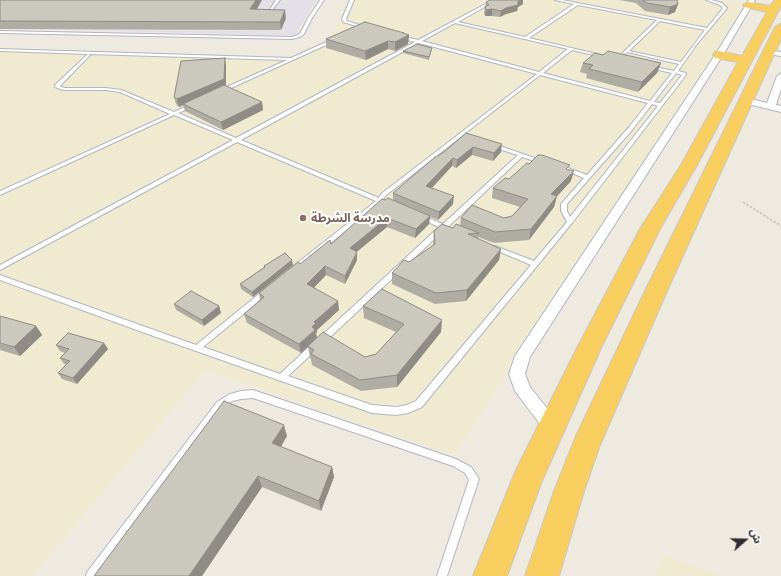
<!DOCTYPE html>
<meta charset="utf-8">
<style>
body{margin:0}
#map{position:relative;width:781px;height:576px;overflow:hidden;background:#efeae0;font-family:"Public Sans","Noto Sans Arabic",sans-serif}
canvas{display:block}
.north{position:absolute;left:725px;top:520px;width:40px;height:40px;-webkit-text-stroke:3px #fff;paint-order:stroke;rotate:70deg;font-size:11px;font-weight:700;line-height:16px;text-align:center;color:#2d2d2d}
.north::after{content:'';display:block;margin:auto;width:14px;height:18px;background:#2d2d2d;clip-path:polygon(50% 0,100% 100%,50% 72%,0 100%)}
</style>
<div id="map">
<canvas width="781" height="576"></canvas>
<div class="north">ش</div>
</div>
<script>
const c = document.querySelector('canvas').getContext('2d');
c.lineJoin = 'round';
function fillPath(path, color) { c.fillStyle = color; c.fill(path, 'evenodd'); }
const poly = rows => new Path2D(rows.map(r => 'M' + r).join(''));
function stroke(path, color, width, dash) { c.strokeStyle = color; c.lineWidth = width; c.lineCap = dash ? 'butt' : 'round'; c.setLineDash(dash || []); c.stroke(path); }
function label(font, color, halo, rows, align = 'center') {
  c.font = font + ' "Public Sans","Noto Sans Arabic",sans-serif'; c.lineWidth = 4; c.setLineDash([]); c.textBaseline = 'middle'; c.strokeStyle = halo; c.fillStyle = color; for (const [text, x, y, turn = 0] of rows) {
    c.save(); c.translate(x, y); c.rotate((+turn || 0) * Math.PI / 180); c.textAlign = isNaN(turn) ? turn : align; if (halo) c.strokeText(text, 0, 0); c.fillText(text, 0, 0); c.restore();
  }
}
const industrial = poly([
 [0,0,316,0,295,36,0,28]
]);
const education = poly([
 [348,0,724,0,745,4,454,455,206,370,32,576,0,576,0,48,288,57,331,38],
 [663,555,724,576,656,576]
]);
const path = poly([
 [743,202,781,226]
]);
const service = poly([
 [276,0,280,0,269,14,267,14,276,0],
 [320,0,324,0,312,18,304,34,300,37,292,39,0,33,0,31,292,37,298,35,301,32,308,18,320,0],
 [350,0,354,0,346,19,347,21,363,26,363,28,343,22,342,19,350,0],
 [493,0,497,0,458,22,525,37,574,4,555,0,562,0,707,28,723,8,720,5,706,0,711,0,722,3,727,8,697,44,678,71,686,73,686,75,572,223,422,407,408,413,396,415,372,413,145,333,0,280,0,275,196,345,264,290,268,290,270,292,268,294,203,347,280,374,311,345,314,344,317,345,318,347,317,349,288,376,372,405,396,407,407,405,416,401,531,265,491,248,490,247,491,246,495,246,534,261,567,222,561,211,561,204,584,178,564,170,564,168,568,168,587,175,629,127,648,103,540,75,385,196,383,199,391,203,391,205,387,205,380,203,295,272,291,272,290,270,291,268,376,201,237,142,0,270,0,265,233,140,174,115,0,195,0,191,170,114,120,92,106,90,63,90,55,87,55,85,88,54,0,51,0,49,291,58,333,39,335,39,335,41,222,92,220,92,220,90,287,60,88,54,90,55,89,56,60,86,64,88,106,88,121,90,174,112,191,104,195,104,195,106,178,113,236,138,415,42,400,38,400,36,418,40,493,0],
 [578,5,657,20,615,60,618,61,627,52,679,64,674,71,649,66,649,68,672,73,650,101,543,73,572,50,603,57,605,56,529,38,578,5],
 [660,21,705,30,681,62,629,51,660,21],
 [455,23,568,49,539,72,422,41,455,23],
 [419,43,537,74,381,194,379,198,241,140,419,43],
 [676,73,682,75,660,103,654,102,676,73],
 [652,104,658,106,570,217,567,211,567,204,633,129,652,104],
 [494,144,546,162,543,164,522,157,448,227,451,229,450,230,444,230,325,342,319,342,318,340,319,338,439,227,419,218,418,217,419,216,423,216,443,224,518,155,492,147,491,146,494,144],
 [253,390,456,459,471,467,479,479,447,576,437,576,469,480,465,473,453,466,253,398,241,399,232,401,223,408,98,576,86,576,87,572,217,402,230,394,241,391,253,390]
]);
const minor = poly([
 [749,0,755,0,723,55,530,357,525,374,530,387,558,422,561,427,558,432,552,435,546,432,515,391,509,374,515,356,715,55,749,0],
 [767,50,781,52,781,56,767,54,767,50],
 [781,73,781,89,776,105,781,106,781,112,744,103,742,101,747,98,767,103,777,76,781,73]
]);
const trunk = poly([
 [775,0,781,0,781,6,697,165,660,229,602,346,542,481,507,576,473,576,516,470,578,346,640,229,681,165,738,62,715,58,713,55,715,52,719,51,742,56,767,12,744,7,743,5,748,2,770,6,775,0],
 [781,24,781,39,667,291,600,445,584,491,559,576,525,576,554,491,576,436,645,291,775,27,781,24]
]);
const wall = poly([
 [0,0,257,10,286,18,281,30,0,29],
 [619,0,677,0,678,4,675,12,668,15,645,11,636,3],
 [486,2,523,4,518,7,517,11,506,14,500,17,492,16,485,16,484,13,485,6,486,6],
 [404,33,404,34,409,35,408,44,395,51,388,49,366,60,326,48,326,39],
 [432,48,429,60,403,53,403,51],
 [603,55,661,63,657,73,638,92,586,78,587,74,580,72,583,63],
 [226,65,226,86,262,102,263,110,223,130,185,111,183,105,179,107,176,104,174,97],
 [466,133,501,152,493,161,472,155,456,168,452,166,432,188,453,204,438,220,430,217,429,224,415,238,387,227,357,252,357,260,345,284,326,275,314,287,339,310,317,330,317,332,316,333,317,338,365,357,376,354,396,332,364,318,363,306,441,332,397,387,361,391,312,365,311,359,310,358,308,347,301,353,247,323,244,314,260,300,259,293,393,200,393,193,444,152],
 [569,169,571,181,557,196,554,207,529,240,494,243,478,237,478,239,501,249,499,260,466,301,435,304,392,284,392,273,433,246,434,231,453,228,460,226,461,218,504,218,512,216,520,207,492,198,493,188,509,179],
 [293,265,253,297,241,289,240,284,264,267,264,266],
 [174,304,219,306,221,313,204,326,176,310],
 [0,316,36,326,42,335,20,356,0,350],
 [104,343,108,349,77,384,62,379,58,373,66,364,64,364,60,358,65,353,60,351,56,345],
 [287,436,281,447,332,467,334,477,321,511,262,487,202,576,94,576]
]);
const shadedWall = poly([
 [256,0,262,0,252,18,250,9],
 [521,0,523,0,523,4,518,7,517,11,506,14,500,17,501,11],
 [678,4,675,12,668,15,670,7],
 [492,9,492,16,485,16,486,10],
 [285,10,286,18,281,30,280,22],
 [403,33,404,33,404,37,409,35,408,44,395,51,395,42],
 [388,41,388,49,366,60,365,51],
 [225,58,226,65,226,86,183,104,183,105,179,107,177,99],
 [661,63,657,73,638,92,642,82],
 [262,102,263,110,223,130,221,122],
 [502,144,501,152,493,161,494,153],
 [473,147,472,155,456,168,457,160],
 [453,158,452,166,426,194,426,186],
 [574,171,571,181,549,205,551,194],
 [454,196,453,204,438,220,439,212],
 [557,196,554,207,529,240,531,229],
 [430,216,429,224,415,238,416,229],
 [387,218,387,227,350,257,350,248],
 [501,249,499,260,466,301,467,290],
 [357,252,357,260,345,284,345,276],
 [292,260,293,265,253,297,252,292],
 [325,266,326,275,309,293,307,284],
 [338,301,339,310,317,330,317,332,316,333,317,338,301,353,299,344,312,327,314,322],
 [219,306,221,313,204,326,202,320],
 [442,320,441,332,397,387,397,375],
 [36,326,42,335,20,356,14,347],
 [104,343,108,349,77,384,73,378],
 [284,425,287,436,276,454,272,443],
 [332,467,334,477,321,511,319,501],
 [258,476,262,487,202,576,189,576]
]);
const building = poly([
 [0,0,256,0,250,9,285,10,280,22,0,21,0,0],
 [490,0,521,0,518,1,518,5,506,8,501,11,492,9,486,10,485,6,489,5,486,2,490,0],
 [643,0,677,0,678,4,670,7,647,3,643,0],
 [365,22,404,33,403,33,409,35,395,42,388,41,365,51,326,39,365,22],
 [417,44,432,48,429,57,403,51,417,44],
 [608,51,661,63,642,82,589,69,593,65,583,63,595,53,603,55,608,51],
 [225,58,224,79,177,99,174,97,181,61,225,58],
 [224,85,262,102,221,122,183,104,224,85],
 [466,133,502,144,494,153,473,147,457,160,453,158,426,186,454,196,439,212,393,193,434,158,444,152,466,133],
 [538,155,542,155,570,165,566,169,574,171,551,194,557,196,531,229,495,232,461,218,472,205,504,218,512,216,528,199,493,188,505,178,509,179,527,163,529,164,538,155],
 [388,198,430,216,416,229,387,218,350,248,357,252,345,276,325,266,307,284,338,301,314,322,316,323,312,327,315,330,299,344,244,314,264,297,259,293,298,262,300,264,330,240,331,244,382,199,385,200,388,198],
 [442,224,453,228,456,224,479,233,468,234,501,249,467,290,436,293,392,273,404,260,409,262,435,244,434,231,442,224],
 [285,253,292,260,252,292,240,284,265,267,264,266,285,253],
 [382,289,442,320,397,375,360,380,311,354,314,350,308,346,323,332,365,357,376,354,404,324,363,306,382,289],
 [191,291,219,306,202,320,174,304,191,291],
 [0,316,36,326,14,347,0,343,0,316],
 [68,333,104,343,73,378,58,373,70,361,60,358,69,349,56,345,68,333],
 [224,401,284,425,272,443,332,467,319,501,258,476,189,576,94,576,224,401]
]);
const markers = [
 [303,218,4,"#8d6e63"]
];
const educationNames = [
 ["مدرسة الشرطة",311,218]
];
fillPath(industrial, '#e3e0e8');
fillPath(education, '#f0ead0');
stroke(service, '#b3b4c1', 2);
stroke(minor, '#b3b4c1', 2);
stroke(trunk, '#c8c8c8', 2);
stroke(path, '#c8c8c8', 2, [2.5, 1.5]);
fillPath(service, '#fff');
fillPath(minor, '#fff');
fillPath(trunk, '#f8ce5e');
fillPath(wall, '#afaca3');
fillPath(shadedWall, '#8e8c85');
fillPath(building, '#cbc8be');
stroke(building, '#8e8c85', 1);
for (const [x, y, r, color] of markers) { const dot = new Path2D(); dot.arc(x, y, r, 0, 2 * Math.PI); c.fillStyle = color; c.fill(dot); stroke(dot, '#fff', 1.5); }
label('bold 12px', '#785e54', '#fff', educationNames, 'left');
</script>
